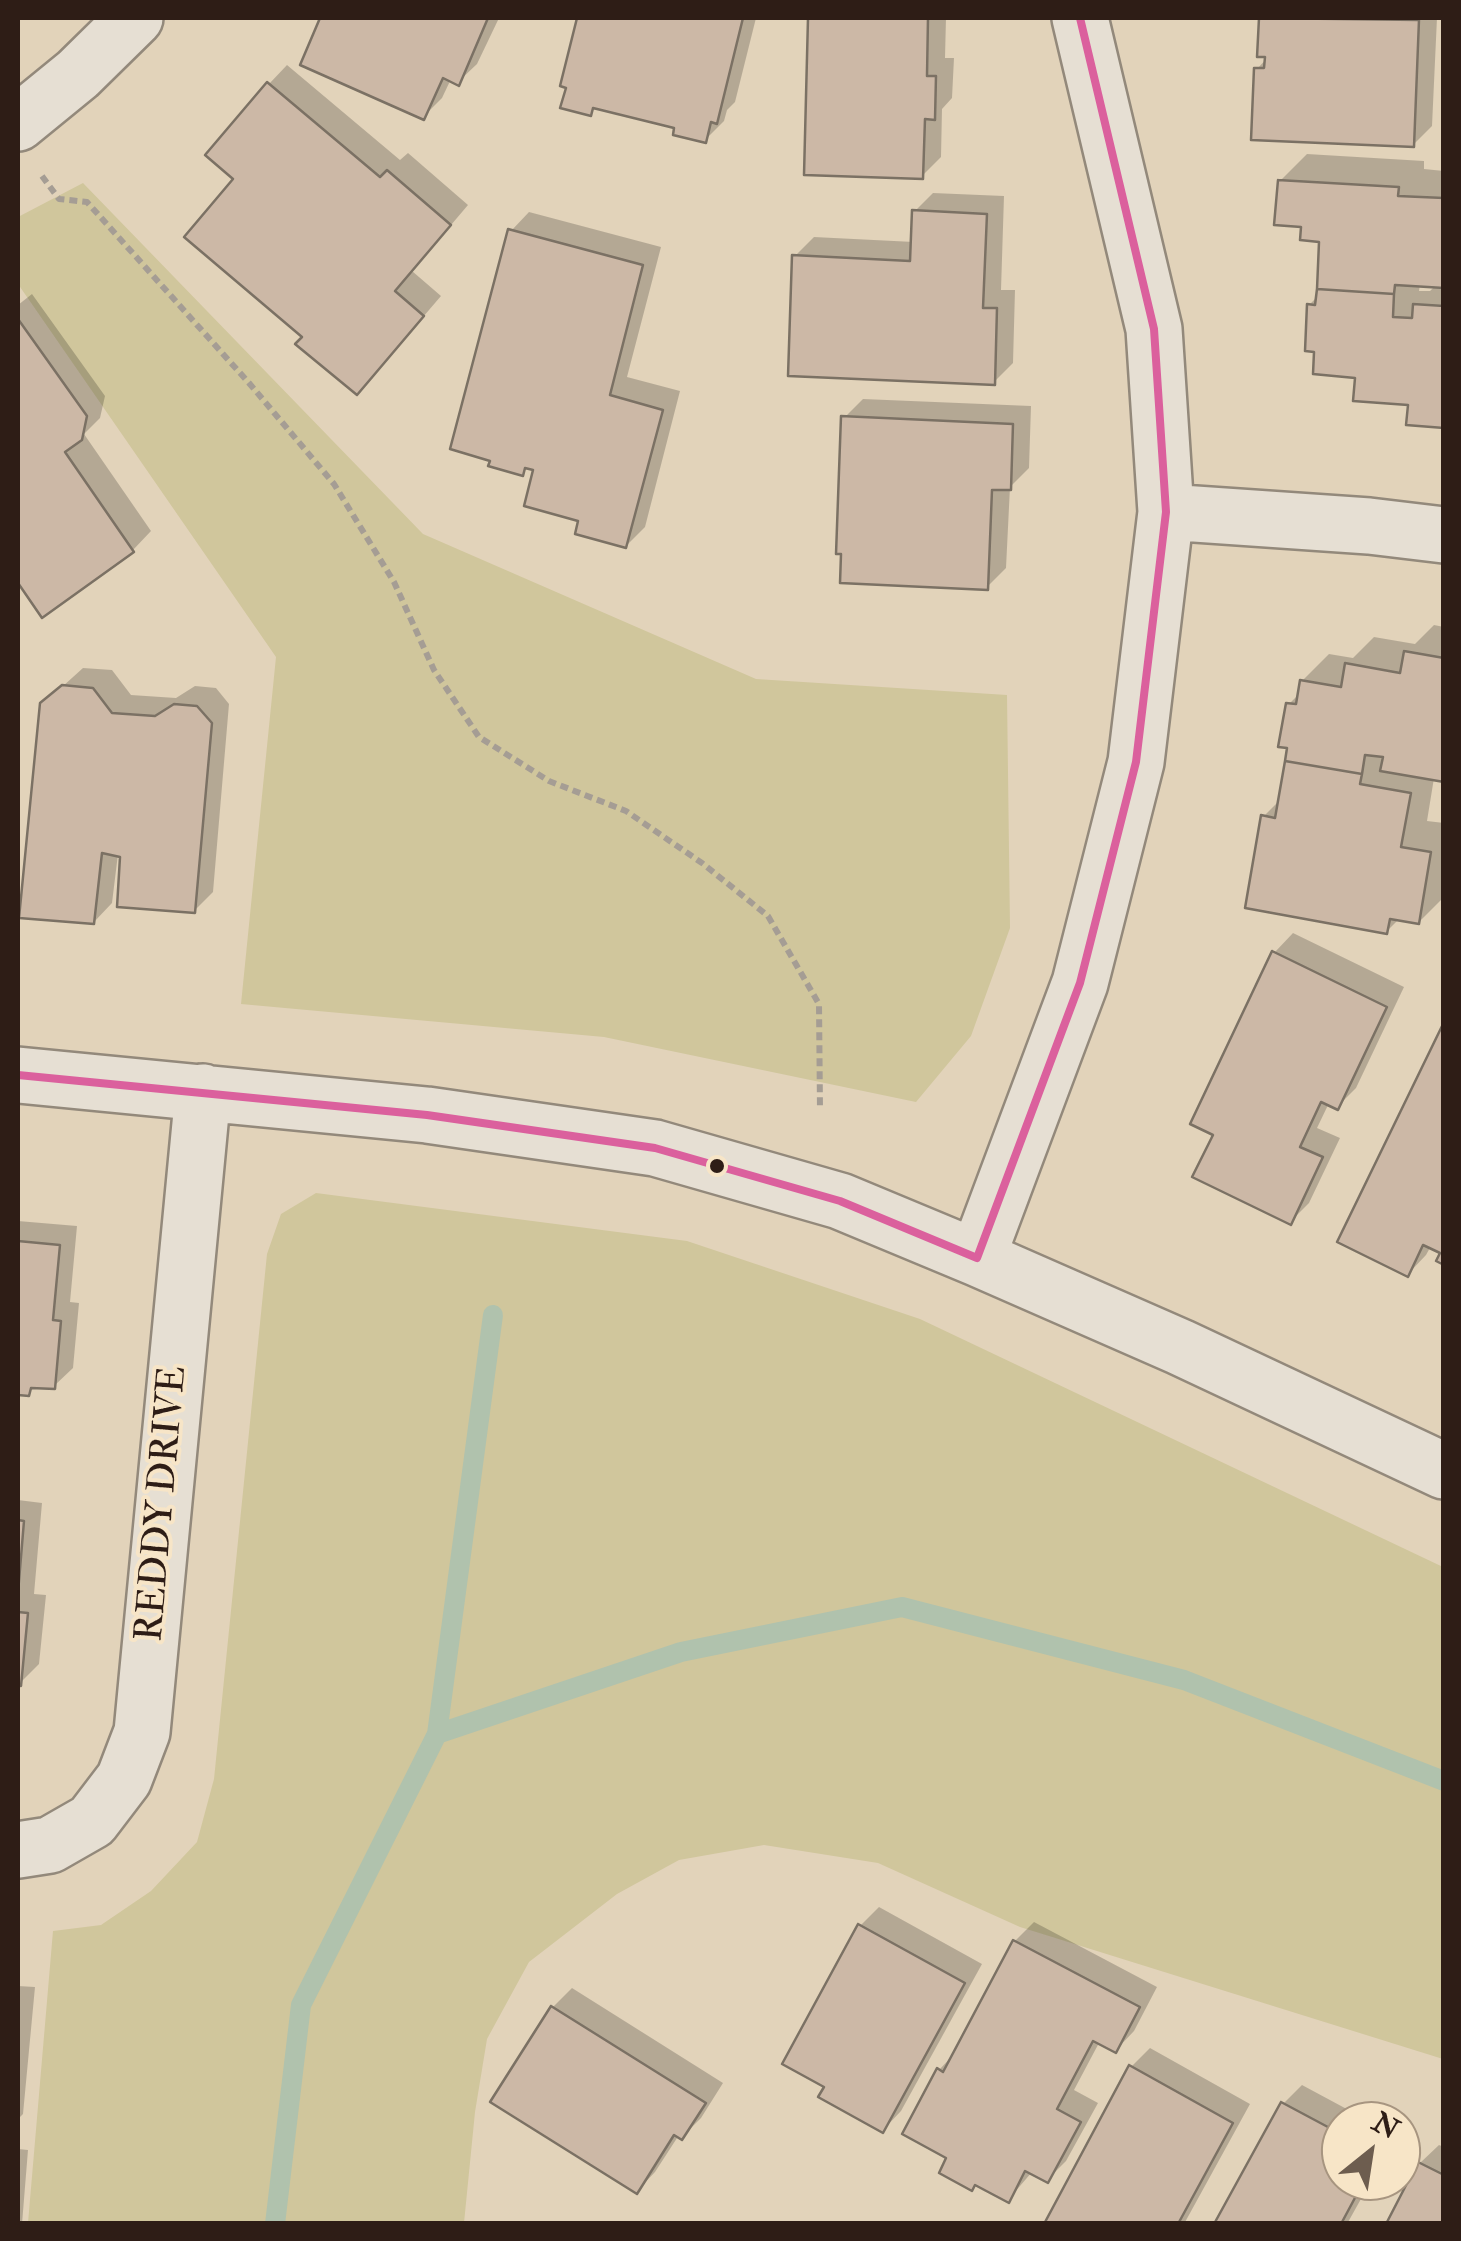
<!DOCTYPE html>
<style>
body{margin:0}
#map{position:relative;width:1461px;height:2241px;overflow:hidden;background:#e2d3ba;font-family:"IM FELL Double Pica",serif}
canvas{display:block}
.frame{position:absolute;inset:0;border:20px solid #2e1d16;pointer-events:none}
.north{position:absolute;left:1321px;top:2101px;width:100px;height:100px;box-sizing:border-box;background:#f7e5c7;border:2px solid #a79580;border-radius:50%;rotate:30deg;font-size:28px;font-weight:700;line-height:40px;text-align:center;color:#2e1d16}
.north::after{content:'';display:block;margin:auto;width:35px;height:45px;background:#6d5d4f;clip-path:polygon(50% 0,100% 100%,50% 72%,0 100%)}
</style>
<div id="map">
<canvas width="1461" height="2241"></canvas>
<div class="frame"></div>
<div class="north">N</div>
</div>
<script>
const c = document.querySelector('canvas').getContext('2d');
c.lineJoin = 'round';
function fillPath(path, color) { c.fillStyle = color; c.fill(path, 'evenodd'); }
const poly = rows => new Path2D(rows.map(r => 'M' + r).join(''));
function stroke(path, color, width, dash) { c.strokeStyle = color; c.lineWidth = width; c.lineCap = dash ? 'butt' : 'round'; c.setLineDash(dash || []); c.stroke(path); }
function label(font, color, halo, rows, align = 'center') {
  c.font = font + ' "IM FELL Double Pica",serif'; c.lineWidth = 8; c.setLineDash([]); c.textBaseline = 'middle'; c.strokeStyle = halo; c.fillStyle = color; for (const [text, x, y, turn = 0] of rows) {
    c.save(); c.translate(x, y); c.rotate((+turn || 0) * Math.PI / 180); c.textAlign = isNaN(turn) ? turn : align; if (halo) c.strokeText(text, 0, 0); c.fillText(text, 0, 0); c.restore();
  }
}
const green = poly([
 [83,183,423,534,756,679,1007,695,1010,928,971,1036,916,1102,604,1037,241,1004,276,657,18,284,18,217],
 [316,1193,687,1241,920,1319,1443,1567,1443,2059,1020,1927,878,1863,764,1845,679,1860,617,1894,529,1962,487,2039,475,2112,464,2223,28,2223,53,1931,101,1925,151,1891,197,1842,214,1779,267,1254,281,1214]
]);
const shadow = poly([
 [323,18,499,18,477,64,458,82,451,79,442,98,423,117,303,64],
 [579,18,756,18,735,102,727,110,724,121,705,140,677,126,597,107,590,113,569,87,563,85],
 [811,18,946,18,945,58,954,58,952,98,942,109,941,157,922,176,807,173],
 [1262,18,1437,18,1432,126,1413,145,1257,69,1270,55,1260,54],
 [287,65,400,160,408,153,468,205,412,271,441,296,375,373,306,336,236,179,269,84],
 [1307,154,1424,161,1424,169,1444,171,1444,425,1411,402,1357,376,1316,349,1309,305,1318,296,1321,240,1304,224,1280,181],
 [1420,284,1436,285,1430,291,1419,291],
 [933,193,1004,196,1001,290,1015,290,1013,363,994,382,795,256,814,237,914,242,914,212],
 [529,212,661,247,627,377,680,391,645,527,626,546,581,519,536,468,529,466,522,473,511,231],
 [32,294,105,396,100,418,84,434,151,531,133,550,43,614,18,578,18,305],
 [863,399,1031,406,1029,468,1010,487,1006,568,987,587,844,418],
 [1434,625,1444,627,1444,780,1434,778,1427,821,1444,823,1444,897,1419,922,1400,918,1387,931,1264,816,1280,800,1289,746,1289,704,1300,693,1302,681,1329,654,1353,658,1374,637,1415,644],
 [83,668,112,670,131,695,176,698,195,686,216,688,229,704,213,892,194,911,118,854,112,903,94,922,42,705],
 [1293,933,1404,987,1356,1088,1337,1107,1329,1103,1317,1128,1340,1138,1309,1203,1290,1222,1216,1134,1193,1123,1275,952],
 [1444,1027,1431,1246,1426,1255,1408,1274],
 [18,1221,77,1226,70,1302,79,1303,73,1368,54,1386,36,1386,28,1393,18,1392],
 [18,1500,42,1503,34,1594,46,1595,39,1664,20,1683,18,1683],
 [879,1907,982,1964,901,2111,883,2130,827,2086,860,1926],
 [1034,1922,1157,1987,1134,2031,1116,2050,1100,2041,1074,2090,1098,2103,1066,2161,1047,2180,1032,2172,1008,2200,950,2157,939,2070,955,2053,1015,1941],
 [18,1986,35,1987,23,2114,18,2119],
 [572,1988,723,2083,701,2118,682,2137,679,2135,655,2172,637,2191,493,2101,553,2007],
 [1150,2048,1250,2104,1184,2224,1049,2224,1131,2067],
 [1302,2085,1369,2121,1341,2121,1341,2181,1371,2181,1347,2224,1212,2224,1223,2212,1283,2104],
 [1439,2145,1444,2147,1444,2224,1420,2163],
 [18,2149,28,2150,22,2224,18,2224]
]);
const stream = poly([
 [437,1734,493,1315],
 [275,2224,301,2005,437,1734,681,1652,902,1607,1184,1680,1444,1781]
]);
const building = poly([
 [320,18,488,18,459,86,443,78,424,120,300,65,320,18],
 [577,18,743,18,717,124,711,122,706,143,673,135,674,128,593,108,591,116,560,108,566,88,560,86,577,18],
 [808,18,928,18,927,76,936,76,935,120,925,119,923,179,804,175,808,18],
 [1259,18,1419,20,1414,147,1251,140,1254,68,1264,68,1265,57,1257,57,1259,18],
 [267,82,380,177,387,170,451,225,395,291,424,316,357,395,295,344,302,337,184,237,233,179,205,155,267,82],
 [1278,180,1399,187,1398,196,1444,198,1444,288,1395,285,1394,294,1317,289,1319,242,1300,240,1301,227,1274,225,1278,180],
 [912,210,987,214,983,308,997,308,995,385,788,376,792,255,910,261,912,210],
 [508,229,643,265,610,395,663,410,626,548,575,534,578,521,524,506,533,470,525,468,523,476,488,466,490,461,450,449,508,229],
 [1317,289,1394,294,1393,317,1412,318,1413,304,1444,306,1444,428,1406,425,1408,405,1353,401,1355,378,1313,374,1314,352,1305,351,1307,304,1315,305,1317,289],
 [18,319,87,416,82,440,65,452,134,552,42,618,18,583,18,319],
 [841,416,1013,424,1011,490,992,490,988,590,840,583,841,554,836,554,841,416],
 [1404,651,1444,658,1444,782,1380,771,1383,757,1365,755,1362,774,1285,761,1287,748,1278,747,1286,703,1296,704,1300,680,1341,687,1345,663,1400,673,1404,651],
 [62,685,93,688,112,713,155,716,174,704,197,706,212,723,195,913,117,907,120,857,102,853,94,924,19,918,40,703,62,685],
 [1285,761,1362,774,1360,784,1411,793,1401,847,1431,852,1419,924,1390,919,1387,934,1245,908,1261,815,1275,818,1285,761],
 [1272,951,1387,1007,1338,1110,1321,1102,1300,1147,1323,1157,1291,1225,1192,1177,1213,1135,1190,1124,1272,951],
 [1444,1022,1444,1265,1436,1261,1440,1253,1423,1245,1408,1277,1337,1242,1444,1022],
 [18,1241,60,1245,53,1320,61,1321,55,1389,31,1388,29,1396,18,1395,18,1241],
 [18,1520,24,1521,18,1593,18,1520],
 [18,1612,28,1613,21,1686,18,1685,18,1612],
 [858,1924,965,1983,883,2133,818,2097,824,2087,782,2064,858,1924],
 [1013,1940,1140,2007,1116,2053,1093,2041,1057,2109,1081,2122,1048,2183,1025,2171,1009,2203,975,2185,972,2191,939,2173,946,2158,902,2134,937,2068,943,2072,1013,1940],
 [551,2006,706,2103,682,2140,674,2135,637,2194,490,2102,551,2006],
 [1129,2065,1233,2123,1178,2224,1044,2224,1129,2065],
 [1281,2102,1341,2134,1341,2181,1364,2181,1341,2224,1214,2224,1281,2102],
 [1418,2162,1444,2175,1444,2224,1386,2224,1418,2162]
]);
const path = poly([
 [42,176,59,199,87,202,249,383,334,484,394,582,434,670,479,737,549,781,626,811,702,863,768,916,819,1004,820,1110]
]);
const minor = poly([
 [18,123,78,74,135,18],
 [1166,512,1369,526,1444,535],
 [18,1075,427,1115,655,1148,840,1201,977,1258,1180,1347,1444,1471],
 [977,1258,1080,983,1136,762,1166,512,1154,329,1080,18],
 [18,1850,50,1845,92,1821,124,1779,142,1732,203,1092]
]);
const bus1 = poly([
 [18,1075,427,1115,655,1148,840,1201,977,1258,1080,983,1136,762,1166,512,1154,329,1080,18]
]);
const markers = [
 [717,1166,9,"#2e1d16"]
];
const streetNames = [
 ["REDDY DRIVE",164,1504,-85]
];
fillPath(green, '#d0c69c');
fillPath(shadow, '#0003');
stroke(stream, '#b0c2ad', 20);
fillPath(building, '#ccb8a6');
stroke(building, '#7b7164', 2.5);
stroke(minor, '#93897b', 60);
stroke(path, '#a59d94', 6, [8, 5]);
stroke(minor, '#e6dfd3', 55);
stroke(bus1, '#db609d', 8);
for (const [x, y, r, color] of markers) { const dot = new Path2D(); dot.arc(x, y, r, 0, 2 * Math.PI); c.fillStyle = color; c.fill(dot); stroke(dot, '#f7e5c7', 4); }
label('38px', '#2e1d16', '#f7e5c7', streetNames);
</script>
